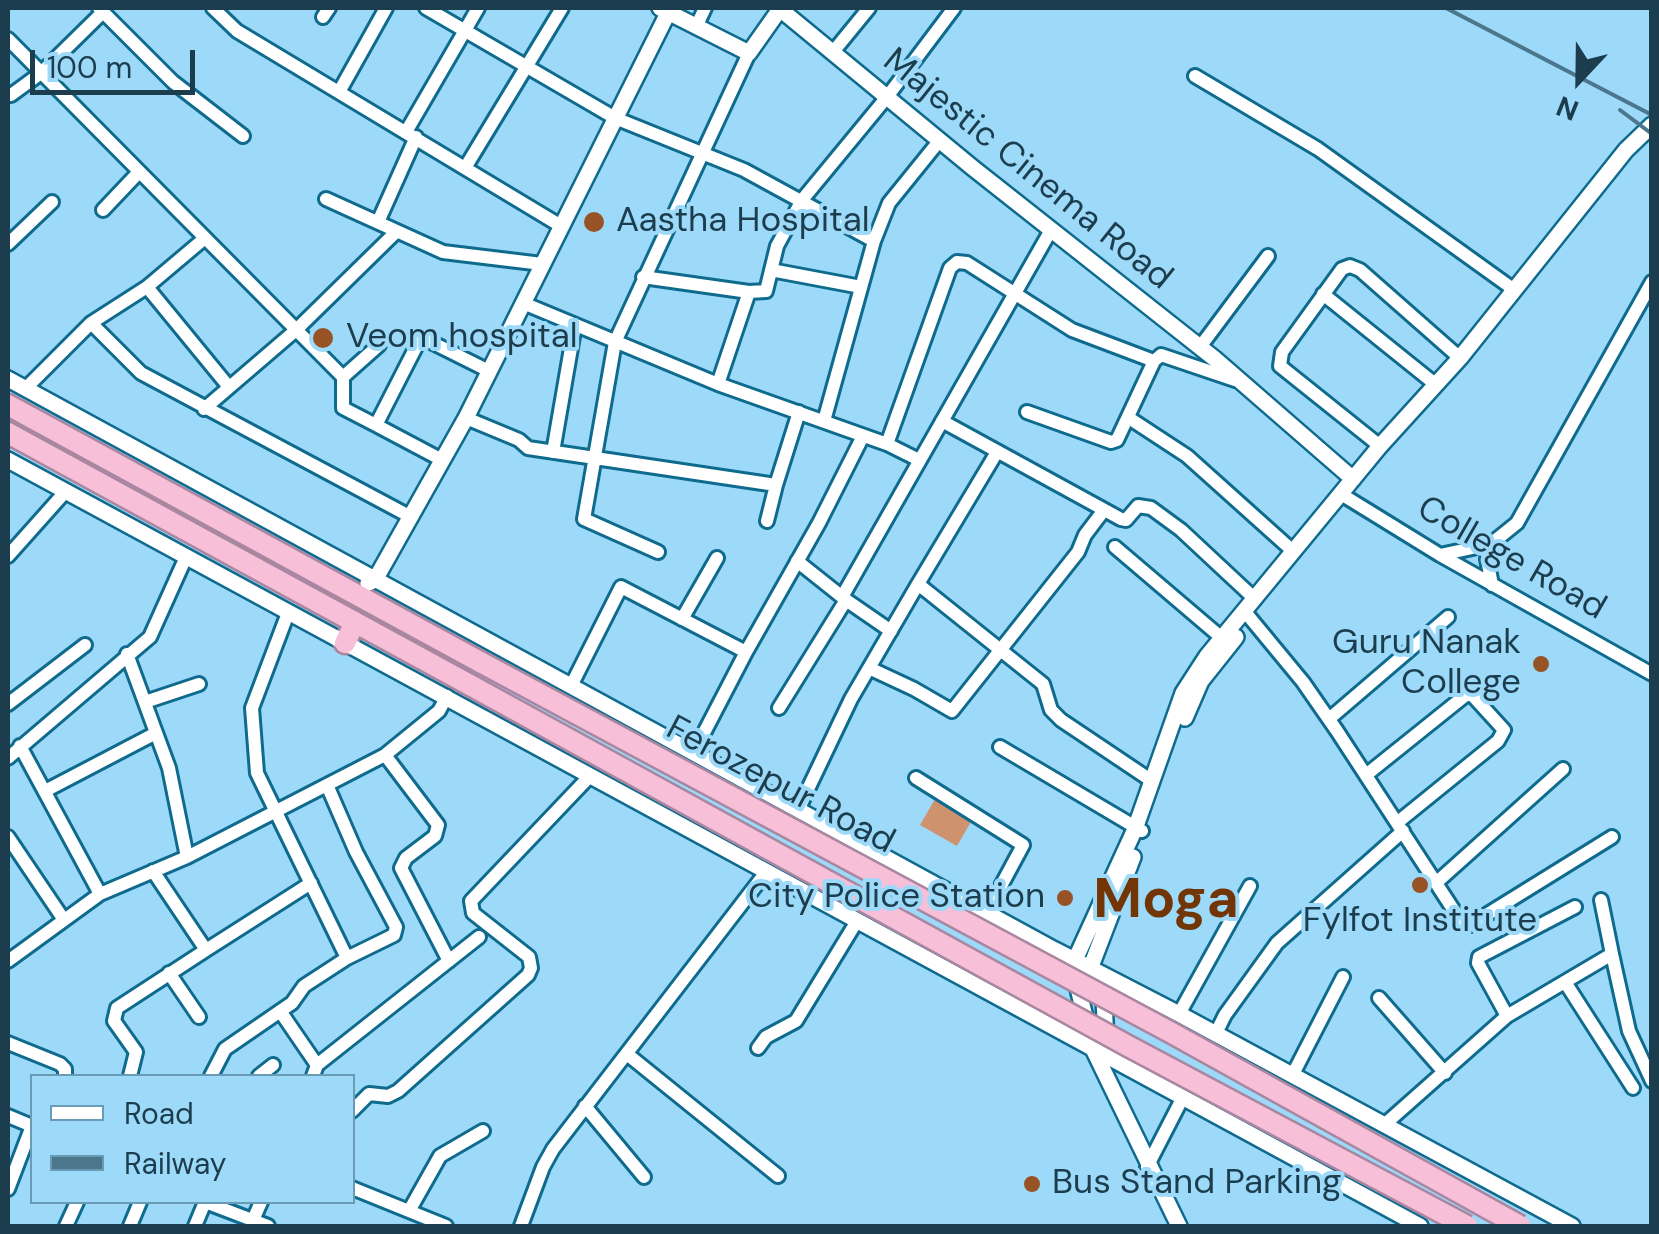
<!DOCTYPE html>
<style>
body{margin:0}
#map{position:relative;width:1659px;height:1234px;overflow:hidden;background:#9ddafa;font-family:"DM Sans",sans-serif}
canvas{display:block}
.frame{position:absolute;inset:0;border:10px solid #1b3d4d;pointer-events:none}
.legend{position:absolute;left:30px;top:1074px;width:325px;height:130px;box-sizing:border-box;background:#9ddafa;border:2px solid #699bb5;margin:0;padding:12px 18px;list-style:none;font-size:30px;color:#1b3d4d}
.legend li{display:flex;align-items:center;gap:20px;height:50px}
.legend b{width:50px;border:2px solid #699bb5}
.north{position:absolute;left:1529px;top:30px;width:100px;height:100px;-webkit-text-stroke:8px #9ddafa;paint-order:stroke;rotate:202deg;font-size:28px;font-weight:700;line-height:40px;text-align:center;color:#1b3d4d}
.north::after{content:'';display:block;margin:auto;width:35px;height:45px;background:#1b3d4d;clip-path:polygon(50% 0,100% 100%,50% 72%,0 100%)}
.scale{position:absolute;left:30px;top:50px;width:165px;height:45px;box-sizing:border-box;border:5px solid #1b3d4d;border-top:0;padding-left:12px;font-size:30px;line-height:35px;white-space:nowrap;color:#1b3d4d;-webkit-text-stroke:8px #9ddafa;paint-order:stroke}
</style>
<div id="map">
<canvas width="1659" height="1234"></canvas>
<div class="frame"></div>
<ul class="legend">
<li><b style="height:12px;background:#fff"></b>Road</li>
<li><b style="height:12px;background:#4b768c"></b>Railway</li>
</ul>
<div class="north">N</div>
<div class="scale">100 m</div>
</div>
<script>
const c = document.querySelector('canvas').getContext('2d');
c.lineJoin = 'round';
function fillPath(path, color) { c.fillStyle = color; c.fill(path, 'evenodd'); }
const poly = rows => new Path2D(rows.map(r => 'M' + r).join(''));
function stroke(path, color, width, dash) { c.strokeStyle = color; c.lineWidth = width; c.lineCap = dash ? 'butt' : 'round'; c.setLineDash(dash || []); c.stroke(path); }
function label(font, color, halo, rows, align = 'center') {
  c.font = font + ' "DM Sans",sans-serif'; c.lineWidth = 8; c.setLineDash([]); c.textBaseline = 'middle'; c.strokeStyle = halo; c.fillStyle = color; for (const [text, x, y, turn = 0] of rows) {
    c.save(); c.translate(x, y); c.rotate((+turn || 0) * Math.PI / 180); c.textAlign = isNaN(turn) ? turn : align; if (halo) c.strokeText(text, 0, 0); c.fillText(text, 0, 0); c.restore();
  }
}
const green = poly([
 [935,799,972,820,957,846,920,825]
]);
const minor = poly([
 [99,8,173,82,243,136],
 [213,8,237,31,561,226],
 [426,8,615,118,744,170,874,241],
 [323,17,329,8],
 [696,27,705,8],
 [8,39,343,377,343,408,376,425],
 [833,52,869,8],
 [1195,76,1318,149,1513,289],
 [339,92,386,8],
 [11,95,41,73,103,12],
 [406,132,478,8],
 [465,168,562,8],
 [326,199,443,252,542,264],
 [103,210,139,172],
 [378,222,416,137],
 [8,244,52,202],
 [771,270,861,287],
 [643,277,749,292,766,291,777,246,802,200,887,97,954,8],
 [147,287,229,387],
 [1323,294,1435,384],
 [523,303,718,384,887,444],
 [91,323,141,373,411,517],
 [1200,347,1268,256],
 [343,377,379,345],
 [718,384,749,292],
 [25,389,91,323,147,287,205,238],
 [204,409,296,330,396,232],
 [1027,412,1111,442,1117,440,1154,361,1161,355,1235,380],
 [466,418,519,440,528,448,776,485,799,412],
 [1129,418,1187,456,1294,552],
 [824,421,874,241,889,203,940,140],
 [942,421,1121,519,1126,520,1138,506,1151,508,1181,530,1255,599],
 [1380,446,1280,366,1282,352,1342,269,1350,266,1360,270,1460,358],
 [553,452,575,325],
 [442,460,376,425,418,343,425,339,489,371],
 [919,460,887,444,950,268,957,262,967,263,1072,330,1154,361],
 [1341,494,1440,555,1652,674],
 [767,521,776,485],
 [1491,544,1487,559,1492,585],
 [1115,547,1223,639],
 [658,552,584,519,615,342,749,53],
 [1440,555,1491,544,1517,523,1652,282],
 [8,556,66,491],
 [918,584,997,452],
 [842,597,1051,230],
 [846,600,891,631],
 [288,613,252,708,257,773,347,958],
 [1246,613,1303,682,1337,731,1462,923,1470,925,1612,837],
 [682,619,717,558],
 [127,654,169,768,187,857],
 [869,668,914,689,952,711,1078,552,1085,535,1104,510],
 [572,684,621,587,746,652,819,523,863,436],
 [145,702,199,684],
 [8,704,85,645],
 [779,708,846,600,797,561],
 [1329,719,1448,617],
 [20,746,100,894],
 [1000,747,1142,831],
 [694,752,746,652],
 [385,755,438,825,435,836,406,858,401,868,449,961],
 [8,758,150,637,186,557],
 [1366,775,1467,694,1473,696,1504,730,1498,741,1398,822],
 [916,778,1023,845,987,912],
 [45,791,156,733],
 [799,808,851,699,918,584,1043,684,1051,710,1061,720,1152,781],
 [8,837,64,920],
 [1437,882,1563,769],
 [206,950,311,883],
 [1612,954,1629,1031,1652,1081],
 [8,961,100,894,187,857,385,755,439,711,447,696],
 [169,973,199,1017],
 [1565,982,1633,1088],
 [1379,998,1445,1073],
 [280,1011,317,1065],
 [1179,1014,1250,886],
 [1507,1016,1478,963,1479,957,1575,907],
 [1215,1035,1225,1015,1277,943,1403,831],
 [8,1043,60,1064,65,1069,65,1076],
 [758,1048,766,1037,796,1021,857,921],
 [627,1054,778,1176],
 [130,1076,136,1052,114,1021,117,1008,206,950,153,871],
 [211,1076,225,1049,292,1003,304,986,347,958,394,935,396,927,356,852,327,785],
 [259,1076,273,1065],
 [313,1076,317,1065,479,937],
 [1292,1076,1343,977],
 [585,1106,644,1177],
 [352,1111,369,1094,388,1096,398,1091,528,975,531,968,529,957,473,913,471,901,588,778],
 [8,1116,32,1126],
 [1384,1125,1507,1016,1612,954,1601,900],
 [1147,1167,1182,1099],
 [352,1188,446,1226],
 [8,1189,32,1126],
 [205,1202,268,1226],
 [409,1211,440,1156,483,1131],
 [253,1220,261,1202],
 [66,1226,77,1202],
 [130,1226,140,1202],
 [195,1226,205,1202],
 [521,1226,543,1167,553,1149,767,871]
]);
const tertiary = poly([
 [660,8,749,53,780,9,973,168,1215,359,1353,479],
 [8,379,1055,950,1179,1014,1572,1226],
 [8,460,1420,1226],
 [368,583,375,580,466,418,668,13],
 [1185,718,1201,681,1236,637],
 [1088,1029,1076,980,1075,960,1135,829,1183,693,1207,656,1380,446,1460,358,1626,150,1652,125],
 [1106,1043,1104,999,1090,969,1133,857],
 [1094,1051,1179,1226]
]);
const trunk = poly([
 [8,405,482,663],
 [8,433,470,685],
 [345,643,355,622]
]);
const rail = poly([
 [1446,8,1652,115],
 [1620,110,1652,134]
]);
const trunkBridge = poly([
 [482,663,1170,1032,1520,1226],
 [470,685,1128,1046,1467,1226]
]);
const markers = [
 [594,222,12,"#975326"],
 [323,338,12,"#975326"],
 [1541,664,10,"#975326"],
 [1420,885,10,"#975326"],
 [1065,898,10,"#975326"],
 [1032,1184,10,"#975326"]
];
const streetNames = [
 ["Majestic Cinema Road",1027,170,39],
 ["College Road",1511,559,30],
 ["Ferozepur Road",780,786,28]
];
const poiNames = [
 ["Aastha Hospital",616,222],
 ["Veom hospital",346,338],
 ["Guru Nanak",1521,644,"right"],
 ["College",1521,684,"right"],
 ["City Police Station",1045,898,"right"],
 ["Fylfot Institute",1420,922,"center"],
 ["Bus Stand Parking",1052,1184]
];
const townNames = [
 ["Moga",1166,903]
];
fillPath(green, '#cf926e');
stroke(minor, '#0f6b8e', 18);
stroke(tertiary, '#0f6b8e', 20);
stroke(trunk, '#a987a1', 25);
stroke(minor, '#fff', 12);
stroke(tertiary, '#fff', 15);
stroke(trunk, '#f7bfd8', 20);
stroke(rail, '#4b768c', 4);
stroke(trunkBridge, '#a987a1', 25, []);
stroke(trunkBridge, '#f7bfd8', 20);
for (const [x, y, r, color] of markers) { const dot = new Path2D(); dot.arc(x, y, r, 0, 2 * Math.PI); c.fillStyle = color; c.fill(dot); stroke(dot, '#9ddafa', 4); }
label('35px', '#1b3d4d', '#9ddafa', streetNames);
label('35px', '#1b3d4d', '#9ddafa', poiNames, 'left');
label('bold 55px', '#713506', '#9ddafa', townNames);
</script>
